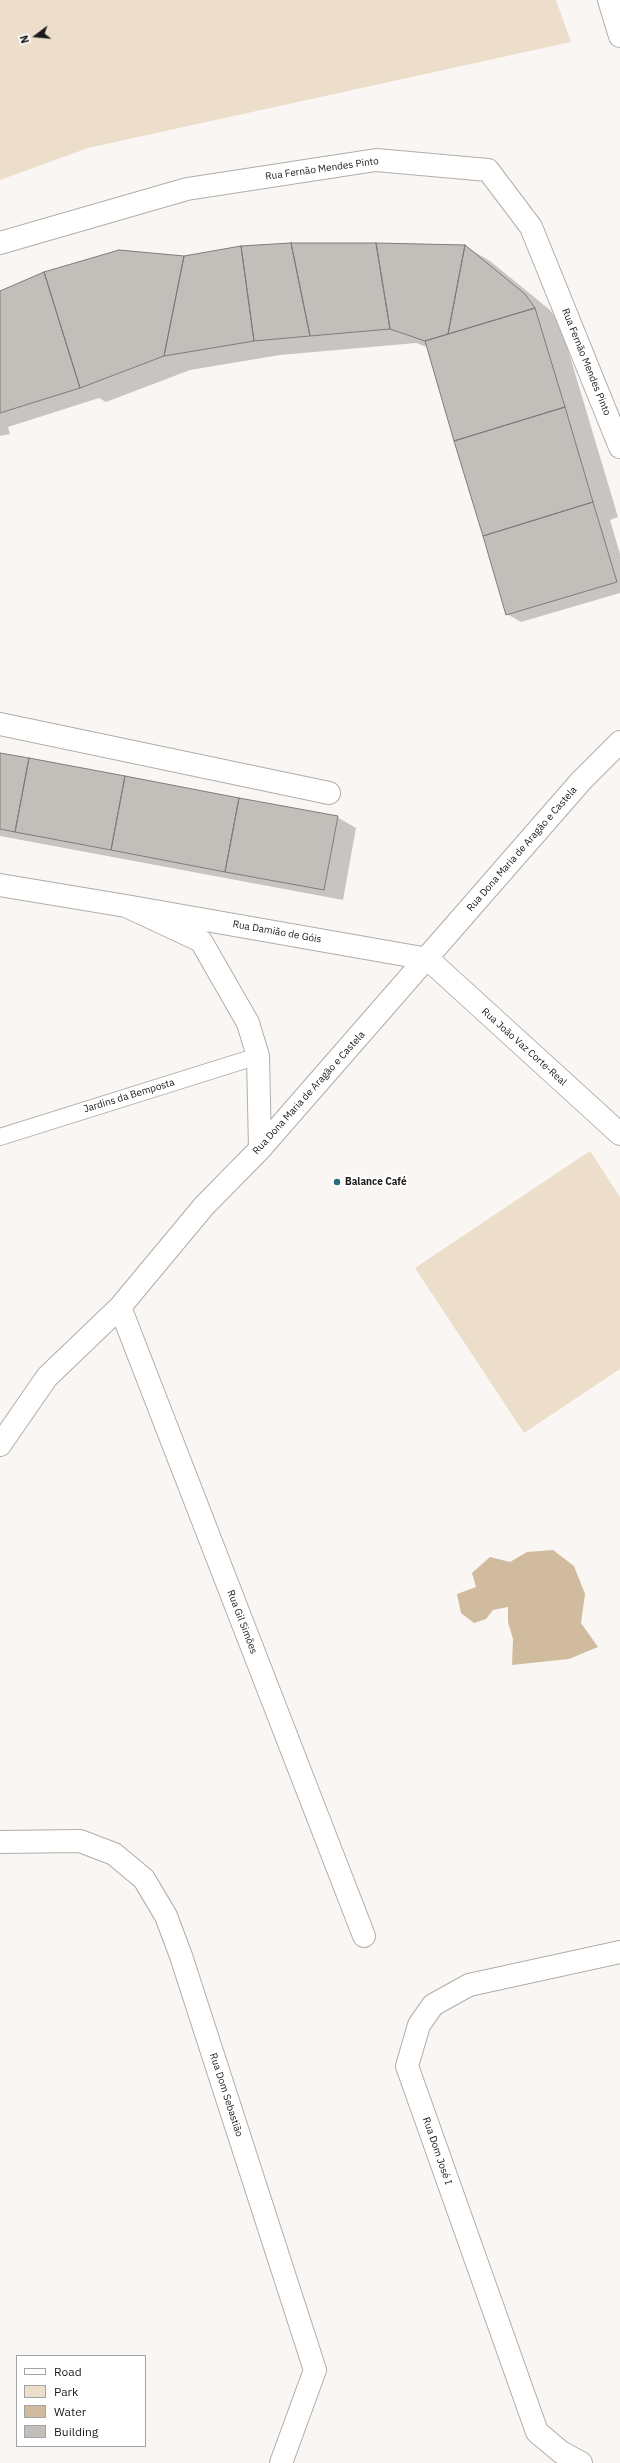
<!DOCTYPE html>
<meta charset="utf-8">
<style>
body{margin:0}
#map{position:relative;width:620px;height:2463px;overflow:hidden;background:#f9f6f3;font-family:"IBM Plex Sans",sans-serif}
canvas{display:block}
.legend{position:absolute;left:16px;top:2355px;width:130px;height:92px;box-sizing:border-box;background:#fff;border:1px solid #a4a3a3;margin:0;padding:5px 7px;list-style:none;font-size:12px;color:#1b1a19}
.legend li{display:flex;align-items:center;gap:8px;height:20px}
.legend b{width:20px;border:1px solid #a4a3a3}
.north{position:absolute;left:16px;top:16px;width:40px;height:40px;-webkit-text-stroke:3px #fff;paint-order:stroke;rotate:254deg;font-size:11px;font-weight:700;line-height:16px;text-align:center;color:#1b1a19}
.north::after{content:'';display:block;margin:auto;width:14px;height:18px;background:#1b1a19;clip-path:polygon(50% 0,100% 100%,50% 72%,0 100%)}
</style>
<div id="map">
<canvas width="620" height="2463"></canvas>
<ul class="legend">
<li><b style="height:5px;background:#fff"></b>Road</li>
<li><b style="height:11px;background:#ecdeca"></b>Park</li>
<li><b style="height:11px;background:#d1bb9e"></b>Water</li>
<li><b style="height:11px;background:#c2bfbb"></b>Building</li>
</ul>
<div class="north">N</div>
</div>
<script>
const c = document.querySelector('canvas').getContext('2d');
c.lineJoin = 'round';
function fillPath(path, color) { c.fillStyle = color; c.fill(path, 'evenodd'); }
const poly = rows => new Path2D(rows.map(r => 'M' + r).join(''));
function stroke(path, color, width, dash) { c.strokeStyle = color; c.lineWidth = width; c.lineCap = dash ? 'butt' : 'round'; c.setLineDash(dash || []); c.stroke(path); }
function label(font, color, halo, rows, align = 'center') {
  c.font = font + ' "IBM Plex Sans",sans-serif'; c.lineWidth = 4; c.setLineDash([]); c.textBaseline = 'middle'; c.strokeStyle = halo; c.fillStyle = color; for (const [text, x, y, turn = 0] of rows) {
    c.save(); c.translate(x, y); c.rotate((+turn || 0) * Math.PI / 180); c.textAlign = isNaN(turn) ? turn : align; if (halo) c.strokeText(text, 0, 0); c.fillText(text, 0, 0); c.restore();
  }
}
const green = poly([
 [0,0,556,0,571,42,88,148,0,180],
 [590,1151,620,1197,620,1369,524,1433,415,1268]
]);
const water = poly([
 [553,1550,574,1566,585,1594,581,1623,598,1647,569,1659,512,1665,513,1639,508,1622,508,1607,493,1610,486,1619,474,1623,461,1613,457,1594,476,1587,472,1573,490,1557,510,1562,527,1552]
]);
const shadow = poly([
 [464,246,490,261,550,310,560,323,618,517,610,520,620,554,620,593,521,622,507,614,427,347,416,343,280,355,190,370,106,402,99,398,8,427,10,434,0,436,0,292,184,257],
 [0,754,337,817,356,828,343,900,0,836]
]);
const building = poly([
 [291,243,376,243,390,329,310,336,291,243],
 [291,243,310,336,254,341,241,246,291,243],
 [376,243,465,245,448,334,425,341,390,329,376,243],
 [465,245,525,294,535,308,448,334,465,245],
 [241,246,254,341,164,356,184,256,241,246],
 [119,250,184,256,164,356,80,388,44,272,119,250],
 [44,272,80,388,0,413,0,291,44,272],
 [535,308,565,407,454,441,425,341,535,308],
 [565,407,593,502,483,536,454,441,565,407],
 [593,502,617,582,506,615,483,536,593,502],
 [0,753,29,758,15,832,0,829,0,753],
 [29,758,125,776,111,850,15,832,29,758],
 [125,776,239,798,225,872,111,850,125,776],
 [239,798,338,816,324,890,225,872,239,798]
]);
const service = poly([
 [0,1137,258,1056]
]);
const minor = poly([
 [0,243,187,189,376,160,488,170,531,227,620,447],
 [0,724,329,793],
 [0,885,126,906,201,941,248,1023,258,1056,260,1149],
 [126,906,428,959,620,1134],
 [120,1307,364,1936],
 [0,1445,47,1377,120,1307,204,1206,260,1149,581,781,620,742],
 [0,1842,80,1841,114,1854,144,1879,166,1916,181,1956,315,2370,281,2463],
 [581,2463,561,2452,537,2432,407,2066,419,2025,433,2005,469,1985,620,1952]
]);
const tertiary = poly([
 [609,0,620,36]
]);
const markers = [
 [337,1182,4,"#2d6b81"]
];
const streetNames = [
 ["Rua Fernão Mendes Pinto",322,169,-8],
 ["Rua Fernão Mendes Pinto",586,362,68],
 ["Rua Dona Maria de Aragão e Castela",522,849,-49],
 ["Rua Damião de Góis",277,932,10],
 ["Rua João Vaz Corte-Real",524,1047,42],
 ["Rua Dona Maria de Aragão e Castela",309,1093,-48],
 ["Jardins da Bemposta",129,1096,-17],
 ["Rua Gil Simões",242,1622,69],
 ["Rua Dom Sebastião",226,2095,72],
 ["Rua Dom José I",437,2151,71]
];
const poiNames = [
 ["Balance Café",345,1182]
];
fillPath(green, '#ecdeca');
fillPath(water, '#d1bb9e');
fillPath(shadow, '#0003');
fillPath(building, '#c2bfbb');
stroke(building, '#7e7c79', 1);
stroke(service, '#b0aeaa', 18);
stroke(minor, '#b0aeaa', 24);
stroke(tertiary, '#b0aeaa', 24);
stroke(service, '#fff', 16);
stroke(minor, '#fff', 22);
stroke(tertiary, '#fff', 22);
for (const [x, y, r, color] of markers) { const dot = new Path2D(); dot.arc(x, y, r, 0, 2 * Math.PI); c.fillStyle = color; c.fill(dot); stroke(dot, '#fff', 1.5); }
label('10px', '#1b1a19', '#fff', streetNames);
label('bold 10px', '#1b1a19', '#fff', poiNames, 'left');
</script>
